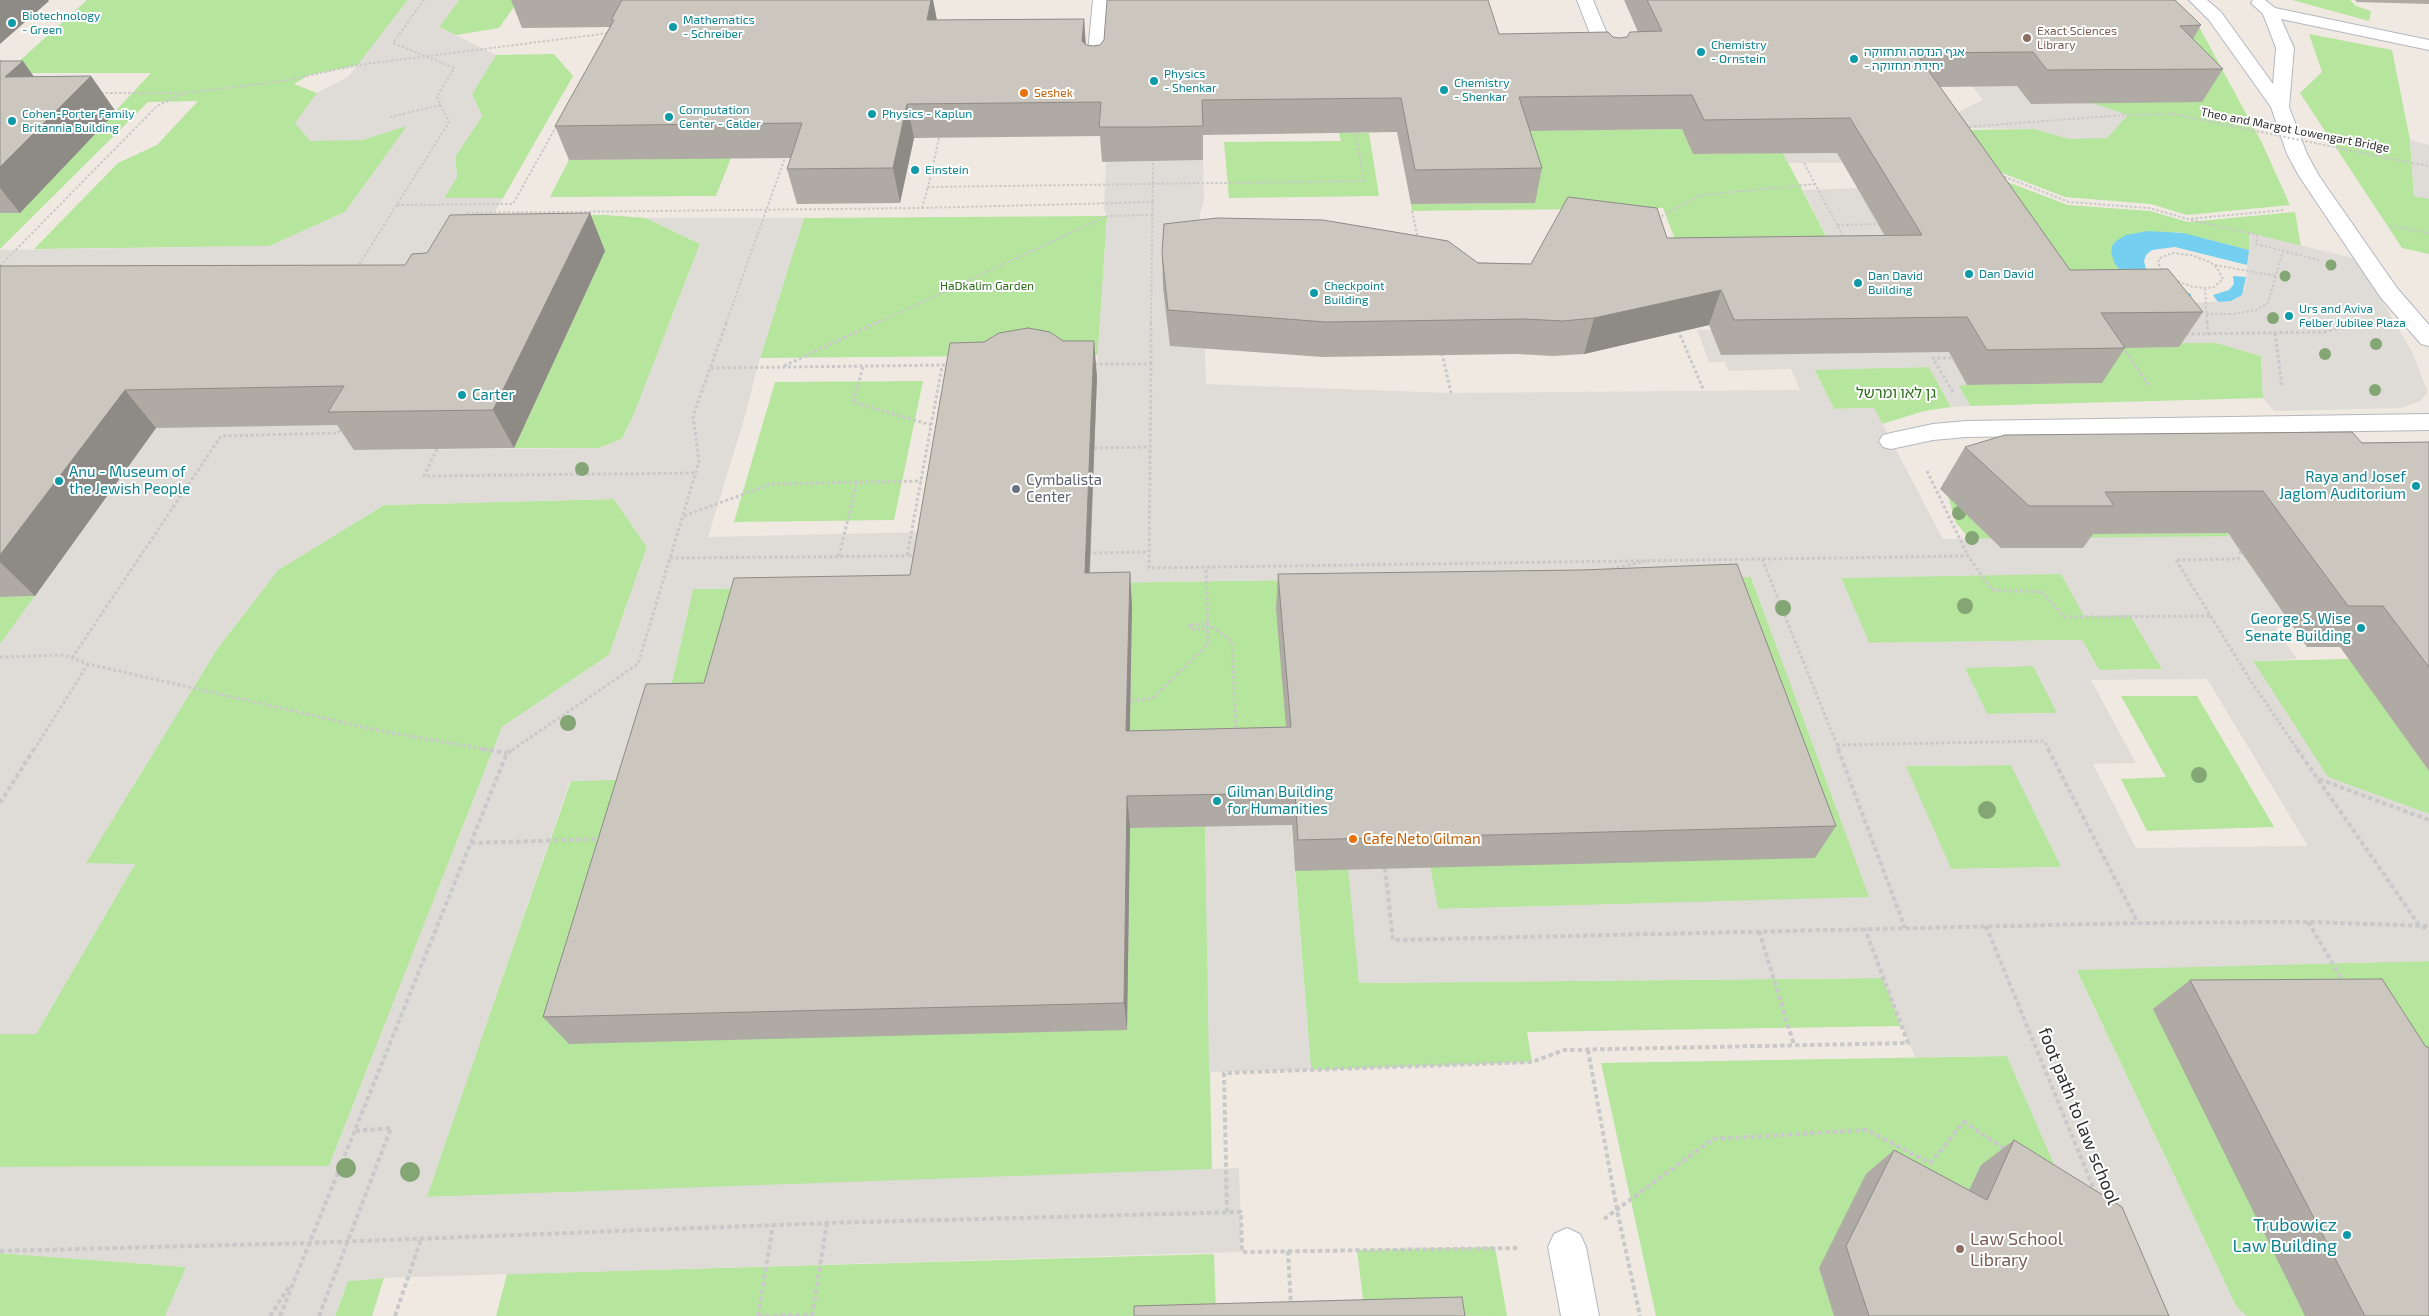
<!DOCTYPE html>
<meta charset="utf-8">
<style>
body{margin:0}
canvas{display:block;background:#efe9e1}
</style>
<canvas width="2429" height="1316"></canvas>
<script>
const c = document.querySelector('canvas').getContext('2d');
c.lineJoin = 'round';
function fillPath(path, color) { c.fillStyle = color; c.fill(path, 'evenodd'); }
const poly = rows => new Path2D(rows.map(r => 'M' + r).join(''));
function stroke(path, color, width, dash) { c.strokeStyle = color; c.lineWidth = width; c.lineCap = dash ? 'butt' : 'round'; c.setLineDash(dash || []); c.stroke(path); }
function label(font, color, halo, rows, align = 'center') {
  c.font = font + ' "Exo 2","Noto Sans Hebrew",sans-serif'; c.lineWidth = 4; c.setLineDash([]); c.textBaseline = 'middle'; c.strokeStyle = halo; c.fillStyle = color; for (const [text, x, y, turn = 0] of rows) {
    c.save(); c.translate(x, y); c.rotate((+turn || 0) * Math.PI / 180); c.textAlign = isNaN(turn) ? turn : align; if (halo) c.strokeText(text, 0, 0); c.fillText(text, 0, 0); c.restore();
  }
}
const green = poly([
 [87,0,408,0,358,65,309,75,294,84,317,93,296,123,362,140,408,125,345,212,270,246,34,249,118,163,157,145,198,101,148,102,0,249,0,213,20,213,151,73,6,73],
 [459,0,519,0,499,28,456,35,439,27],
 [2173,0,2196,21,2262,143,2290,205,2187,215,2151,204,2065,197,1992,169,1966,130,2035,129,2070,139,2127,115,2091,103],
 [2292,0,2350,0,2356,6,2371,11,2369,21],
 [2309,34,2392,50,2410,140,2414,196,2429,199,2429,254,2402,248,2300,93,2322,72],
 [554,54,573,76,503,198,444,198,457,177,455,157,482,116,472,94,496,55],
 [1682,129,1693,154,1783,153,1844,271,1688,273,1663,208,1412,211,1411,204,1535,203,1513,131],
 [1339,133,1369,133,1379,196,1229,198,1224,142,1341,141],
 [731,158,716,196,550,197,569,160],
 [1981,172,2068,205,2150,211,2188,222,2295,212,2301,246,2249,233,2249,250,2177,232,2116,241,2112,246,2111,253,2130,282,2075,305],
 [605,215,646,218,700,244,634,414,622,439,599,448,514,448,605,251,491,217],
 [1107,216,1098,355,760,358,804,218],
 [2175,343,2217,343,2261,356,2263,398,1970,406,1958,385,2102,383,2079,348,2177,347],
 [1929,367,1951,407,1924,411,1882,424,1874,408,1834,409,1814,369],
 [923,381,894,520,734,522,775,382],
 [1948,496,2011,558,2075,534,2227,533,2234,544,2084,616,2130,615,2162,669,2099,670,2082,640,1869,643,1841,578,1960,575,1976,546,1956,523],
 [614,499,647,547,609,655,502,727,329,1166,0,1167,0,1034,36,1034,135,864,85,864,217,649,278,570,384,505],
 [1751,577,1870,898,1438,909,1430,867,1714,578],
 [1290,580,1288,760,1129,764,1132,607,720,717,664,717,693,589],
 [35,596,0,644,0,597],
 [2349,659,2429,771,2429,814,2328,778,2253,661],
 [2033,666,2058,713,1987,714,1964,667],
 [2121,696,2197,696,2274,827,2147,831,2121,779,2166,777],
 [2011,765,2062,867,1951,869,1905,766],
 [645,779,1127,1030,1130,828,1205,826,1212,1171,426,1197,571,781],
 [1295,867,1351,869,1359,983,1883,978,1901,1026,1527,1032,1532,1062,1311,1070],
 [2429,961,2429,1072,2305,1316,2247,1316,2237,1308,2076,969],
 [2007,1056,2069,1198,1981,1165,1964,1201,1819,1267,1834,1316,1656,1316,1601,1063],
 [1495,1247,1507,1316,1365,1315,1357,1250],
 [0,1253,187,1267,165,1316,0,1316],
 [1214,1254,1216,1316,496,1316,507,1274],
 [384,1278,372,1316,335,1316,348,1281]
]);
const plaza = poly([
 [408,0,459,0,439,27,496,55,472,94,482,116,455,157,457,177,444,198,503,198,354,450,599,448,622,439,634,414,700,244,646,218,804,218,757,368,746,413,708,537,1091,528,1097,364,1107,216,1104,208,1106,162,1203,160,1204,199,1200,214,1206,384,1451,393,1800,390,1791,369,1728,371,1725,362,1709,362,1697,330,1711,330,1688,273,1844,271,1803,190,1858,188,1941,328,1967,385,1958,386,1970,406,1951,407,1929,367,1814,370,1834,409,1874,408,1943,539,2247,536,2311,626,2275,627,2297,659,2253,661,2328,777,2429,814,2429,961,2076,970,2237,1308,2247,1316,2119,1316,2083,1230,2007,1056,1915,1057,1882,978,1359,983,1348,869,1430,867,1438,909,1869,897,1751,577,1290,580,693,589,664,717,645,779,570,781,427,1197,1239,1168,1242,1252,384,1278,348,1281,335,1316,165,1316,186,1267,0,1253,0,1167,329,1166,502,727,609,655,647,547,614,499,384,505,278,570,217,649,86,863,135,864,36,1034,0,1034,0,644,35,596,0,294,0,250,270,246,345,212,407,126,362,140,310,141,295,123,317,93,348,77],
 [2061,574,2084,616,2130,615,2162,669,2099,670,2082,640,1869,643,1841,578],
 [2033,666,2057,713,1987,714,1965,668],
 [2207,679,2308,846,2136,848,2093,764,2136,763,2091,680],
 [2011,765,2061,867,1951,869,1906,766],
 [1972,86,2017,86,2031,104,2091,103,2128,115,2107,138,2070,139,2035,129,1953,128,1960,111,1983,100],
 [1844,100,1857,163,1788,163,1783,153,1811,153],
 [2410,140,2429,145,2429,199,2414,196],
 [2249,233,2357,259,2411,350,2428,392,2420,401,2402,408,2274,411,2263,398,2261,356,2217,343,2175,343,2191,303,2231,301,2236,299,2245,289,2249,250],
 [1291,824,1311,1070,1209,1072,1205,826]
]);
const water = poly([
 [2148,231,2183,233,2249,250,2247,265,2175,247,2152,250,2146,255,2144,261,2146,269,2153,276,2178,290,2191,294,2191,303,2130,282,2115,264,2111,253,2112,246,2116,241,2126,235],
 [2233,276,2246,277,2242,295,2231,301,2218,302,2213,295,2229,290,2234,284]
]);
const pathFar2 = poly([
 [101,93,182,93],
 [390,117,441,105],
 [1965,127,2125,115,2173,114],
 [939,138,928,187,1364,181,1356,133],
 [1804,163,1845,240],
 [2412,163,2429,166],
 [2000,175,2069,202,2149,208,2188,219,2284,210],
 [397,205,513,204,557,125],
 [922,208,928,187],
 [1412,211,1418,239],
 [467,213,922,208,1154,202],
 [1660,220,1660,217,1701,195,1816,184],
 [2191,220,2257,235,2256,244,2319,260],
 [1837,225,1878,224],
 [2391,226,2429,233],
 [2172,253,2191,255,2210,262,2217,268,2223,279,2214,287,2205,288,2193,287,2172,279,2164,274,2158,263,2160,258,2172,253],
 [2215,265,2276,276],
 [0,266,157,106,185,93,283,81,358,65,609,33],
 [357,268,449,122,437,97,454,68,393,43,424,0],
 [2205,288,2207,323],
 [2206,314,2234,314,2256,310,2268,303,2283,251],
 [726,323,786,155],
 [877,323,1107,216,1153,215],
 [1151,323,1153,161]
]);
const pathFar1 = poly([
 [2207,321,2208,334],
 [1678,330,1704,391],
 [2275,333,2282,387],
 [2186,334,2324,332,2361,323],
 [2119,352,2126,352,2150,387],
 [1442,353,1451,393],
 [1094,364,1151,364,1149,568,1968,556,1992,590,2042,592,2064,617,2210,616],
 [1151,364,1151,321],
 [784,366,880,321],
 [863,367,853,402,931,425],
 [711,368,948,365],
 [1953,392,1933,358,1956,358],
 [1094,448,1150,447],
 [437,449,424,476,696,473],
 [1927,471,1968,556],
 [684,516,771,484,921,481],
 [1088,553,1148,552],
 [917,555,907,556,942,366],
 [839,556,857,482],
 [670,558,907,556],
 [1762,559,1839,750],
 [2176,560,2249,678,2298,750],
 [2177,560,2238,559,2242,548],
 [1606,570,1646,561],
 [1190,625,1208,624,1232,641,1236,731],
 [1190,625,1190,629,1208,629],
 [0,657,64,655,88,664,381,731,489,750],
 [72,658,221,436,338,433,342,427],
 [1131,701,1153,698,1208,644,1206,567],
 [1837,745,2044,741,2049,750],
 [34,750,88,664],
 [512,750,638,664,699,462,693,416,727,321]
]);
const path = poly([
 [482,749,507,753],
 [1838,749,1905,928],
 [2048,749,2138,923],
 [2297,749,2419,925,2429,930],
 [2319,779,2429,820],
 [0,803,34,749],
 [471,843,601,839],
 [1385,868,1393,940,2138,923,2308,922,2429,926],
 [2308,922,2343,981],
 [1986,926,2096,1194],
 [1759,931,1794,1045],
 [1588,1050,1617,1210,1640,1316],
 [1227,1212,1224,1073,1532,1062,1564,1050,1908,1043,1865,929],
 [1604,1219,1713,1139,1867,1130,1930,1163,1964,1122,2005,1149],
 [0,1251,308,1243,827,1223,1241,1212,1242,1252,1520,1248],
 [1288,1251,1291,1306],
 [270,1316,290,1285],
 [280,1316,507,753,513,749],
 [319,1316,391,1128,354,1131],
 [395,1316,421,1239],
 [758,1316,773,1225],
 [758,1316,812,1315],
 [812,1316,827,1223]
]);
const minor = poly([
 [1093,0,1109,0,1104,73,1101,77,1095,78,1089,77,1086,73,1093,0],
 [1577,0,1593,0,1620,65,1617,69,1611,70,1605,69,1602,65,1577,0],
 [2189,0,2207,0,2221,12,2273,84,2276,48,2263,14,2251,3,2253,0,2265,0,2275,8,2429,40,2429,50,2281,19,2294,48,2289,107,2307,154,2319,176,2397,288,2429,325,2429,346,2421,344,2381,298,2299,176,2287,154,2271,107,2209,20,2189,0],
 [2429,414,2429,430,1966,437,1933,440,1891,449,1883,447,1879,441,1883,435,1891,433,1933,424,1966,421,2429,414],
 [1567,1228,1580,1234,1586,1247,1599,1316,1561,1316,1548,1247,1554,1234,1567,1228]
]);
const pathBridge = poly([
 [2173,114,2412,163]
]);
const trees = [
 [2331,265,5.5],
 [2285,276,5.5],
 [2273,318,6],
 [2376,344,6],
 [2325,354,6],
 [2375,390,6],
 [582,469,7],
 [1959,513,7],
 [1972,538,7],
 [1965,606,8],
 [1783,608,8],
 [568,723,8],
 [2199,775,8],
 [1987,810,9],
 [346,1168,10],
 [410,1172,10]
];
const wall = poly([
 [511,0,933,0,937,20,1084,19,1086,45,1093,46,1499,34,1613,37,1619,38,1627,37,1638,32,1624,0,2175,0,2201,25,2193,39,2223,69,2202,102,2031,104,2017,86,1940,87,2070,270,2203,312,2179,347,2125,348,2102,383,1967,385,1949,352,1721,355,1709,325,1584,354,1554,356,1516,354,1323,357,1170,346,1163,288,1162,253,1531,264,1667,238,1885,236,1837,153,1693,154,1682,129,1530,131,1542,168,1535,203,1411,204,1397,132,1203,135,1203,160,1153,161,1102,162,1100,136,914,138,900,203,797,204,787,169,791,158,569,160,555,126,610,27,522,28],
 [2355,0,2429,0,2429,4,2357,2],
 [0,61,34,77,91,76,116,112,20,213,0,213],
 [590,213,605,251,514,448,354,450,337,425,156,428,35,596,0,597,0,266,405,265,427,253],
 [1097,376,1090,573,1130,572,1132,607,1130,731,1286,727,1276,609,1278,574,1836,826,1815,858,1295,871,1292,825,1130,828,1127,1030,569,1044,543,1017,704,683,910,575],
 [2429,442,2429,771,2340,647,2307,647,2228,533,2093,534,2083,548,2001,548,1940,489,1965,447],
 [2190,980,2426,1047,2429,1316,2305,1316,2153,1009],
 [2014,1140,2169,1316,1834,1316,1819,1268,1866,1174,1894,1150,1969,1190,1981,1165]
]);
const shadedWall = poly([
 [0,0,48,0,49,1,0,44],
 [931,0,933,0,938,27,927,20],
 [1084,19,1086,52,1082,41],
 [23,61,48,97,5,77],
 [91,76,116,112,20,213,0,188,0,167],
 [907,104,914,138,900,203,893,168],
 [590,213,605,251,514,448,493,410],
 [1721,290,1709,325,1584,354,1594,318],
 [1094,341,1097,376,1088,607,1085,573],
 [125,390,156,428,35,596,0,562,0,555],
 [1130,572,1132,607,1129,764,1126,731],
 [1127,796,1130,828,1127,1030,1124,1003]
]);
const building = poly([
 [622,0,931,0,927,20,1084,19,1082,41,1086,45,1093,46,1100,45,1104,40,1107,0,1488,0,1499,34,1608,32,1613,37,1619,38,1627,37,1630,32,1662,31,1647,0,2175,0,2201,25,2180,26,2223,69,2047,70,2033,52,1916,53,2070,270,2168,269,2203,312,2101,313,2125,348,1987,350,1967,317,1734,320,1721,290,1594,318,1563,321,1524,319,1326,322,1168,310,1162,253,1164,224,1217,218,1323,220,1448,241,1478,263,1531,264,1568,197,1657,208,1667,238,1922,235,1850,118,1704,120,1692,95,1519,97,1542,168,1415,170,1401,98,1202,100,1203,126,1151,127,1099,127,1101,102,907,104,893,168,787,169,802,123,555,126,614,20,611,20,622,0],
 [0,61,23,61,5,77,91,76,0,167,0,61],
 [590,213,493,410,328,412,344,386,125,390,0,555,0,266,405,265,412,254,427,253,450,215,590,213],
 [1028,328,1050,332,1063,341,1094,341,1085,573,1130,572,1126,731,1291,727,1278,574,1581,570,1737,564,1836,826,1298,840,1295,793,1127,796,1124,1003,543,1017,646,684,704,683,734,578,910,575,950,343,984,342,999,333,1028,328],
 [2352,432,2362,443,2429,442,2429,667,2383,606,2348,606,2263,491,2105,492,2114,506,2029,506,1965,447,2005,435,2352,432],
 [2382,979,2426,1047,2429,1047,2429,1316,2365,1316,2190,980,2382,979],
 [2014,1140,2122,1207,2169,1316,1869,1316,1846,1246,1894,1150,1987,1200,2014,1140],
 [1462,1297,1465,1316,1134,1316,1134,1306,1462,1297]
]);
const markers = [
 [12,23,5,"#0f9aa8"],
 [673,27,5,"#0f9aa8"],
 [2027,38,5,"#8d6e63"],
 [1701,52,5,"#0f9aa8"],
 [1854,59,5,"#0f9aa8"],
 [1154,81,5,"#0f9aa8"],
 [1444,90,5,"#0f9aa8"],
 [1024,93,5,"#e8710a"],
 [872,114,5,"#0f9aa8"],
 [669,117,5,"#0f9aa8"],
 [12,121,5,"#0f9aa8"],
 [915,170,5,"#0f9aa8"],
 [1969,274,5,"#0f9aa8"],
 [1858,283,5,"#0f9aa8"],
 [1314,293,5,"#0f9aa8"],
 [2289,316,5,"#0f9aa8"],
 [462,395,5,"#0f9aa8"],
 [59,481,5,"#0f9aa8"],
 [2416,486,5,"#0f9aa8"],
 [1016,489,5,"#6b7280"],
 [2361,628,5,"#0f9aa8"],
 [1217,801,5,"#0f9aa8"],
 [1353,839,5,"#e8710a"],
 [2347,1235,5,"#0f9aa8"],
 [1960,1249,5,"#8d6e63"]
];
const farCulturenames = [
 ["Biotechnology",22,16],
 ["- Green",22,30],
 ["Mathematics",683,20],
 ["- Schreiber",683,34],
 ["Chemistry",1711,45],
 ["- Ornstein",1711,59],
 ["אגף הנדסה ותחזוקה",1864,52],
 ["- יחידת תחזוקה",1864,66],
 ["Physics",1164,74],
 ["- Shenkar",1164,88],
 ["Chemistry",1454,83],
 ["- Shenkar",1454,97],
 ["Computation",679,110],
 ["Center - Calder",679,124],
 ["Cohen-Porter Family",22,114],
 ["Britannia Building",22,128],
 ["Physics - Kaplun",882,114],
 ["Einstein",925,170],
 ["Dan David",1979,274],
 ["Dan David",1868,276],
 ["Building",1868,290],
 ["Checkpoint",1324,286],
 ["Building",1324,300],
 ["Urs and Aviva",2299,309],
 ["Felber Jubilee Plaza",2299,323]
];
const farEducationnames = [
 ["Exact Sciences",2037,31],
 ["Library",2037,45]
];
const farFoodnames = [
 ["Seshek",1034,93]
];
const farStreetnames = [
 ["Theo and Margot Lowengart Bridge",2295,130,11]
];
const farParknames = [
 ["HaDkalim Garden",987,286]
];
const parkNames = [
 ["גן לאו ומרשל",1896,393]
];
const cultureNames = [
 ["Carter",472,395],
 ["Anu - Museum of",69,472],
 ["the Jewish People",69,489],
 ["Raya and Josef",2406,477,"right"],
 ["Jaglom Auditorium",2406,494,"right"],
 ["George S. Wise",2351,619,"right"],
 ["Senate Building",2351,636,"right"],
 ["Gilman Building",1227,792],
 ["for Humanities",1227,809]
];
const worshipNames = [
 ["Cymbalista",1026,480],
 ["Center",1026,497]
];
const foodNames = [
 ["Cafe Neto Gilman",1363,839]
];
const nearStreetnames = [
 ["foot path to law school",2079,1116,68]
];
const nearCulturenames = [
 ["Trubowicz",2337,1225],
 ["Law Building",2337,1246]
];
const nearEducationnames = [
 ["Law School",1970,1239],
 ["Library",1970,1260]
];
fillPath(green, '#b6e59e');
fillPath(plaza, '#dfdcd8');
fillPath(water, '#75cff0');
stroke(minor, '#b4b7c1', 2);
stroke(pathFar2, '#c9c9c9', 2, [2.5, 2]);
stroke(pathFar1, '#c9c9c9', 3, [3, 2.5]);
stroke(path, '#c9c9c9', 4, [4.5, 3]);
fillPath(minor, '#fff');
stroke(pathBridge, '#c9c9c9', 2, [2.5, 2]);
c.fillStyle = '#84a574';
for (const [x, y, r] of trees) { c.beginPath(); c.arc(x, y, r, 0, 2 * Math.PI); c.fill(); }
fillPath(wall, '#afaba4');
fillPath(shadedWall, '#8e8b86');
fillPath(building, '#cbc7bf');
stroke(building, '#8e8b86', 1);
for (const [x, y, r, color] of markers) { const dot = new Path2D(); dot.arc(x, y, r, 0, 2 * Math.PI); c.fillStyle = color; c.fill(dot); stroke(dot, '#fff', 2); }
label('12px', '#0d838f', '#fff', farCulturenames, 'left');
label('12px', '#785e54', '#fff', farEducationnames, 'left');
label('12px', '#c56008', '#fff', farFoodnames, 'left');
label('12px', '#2e2e2e', '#fff', farStreetnames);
label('12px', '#2c6e1b', '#fff', farParknames);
label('15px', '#2c6e1b', '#fff', parkNames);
label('15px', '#0d838f', '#fff', cultureNames, 'left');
label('15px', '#5b616d', '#fff', worshipNames, 'left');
label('15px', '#c56008', '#fff', foodNames, 'left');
label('18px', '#2e2e2e', '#fff', nearStreetnames);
label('18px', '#0d838f', '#fff', nearCulturenames, 'right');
label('18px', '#785e54', '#fff', nearEducationnames, 'left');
</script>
